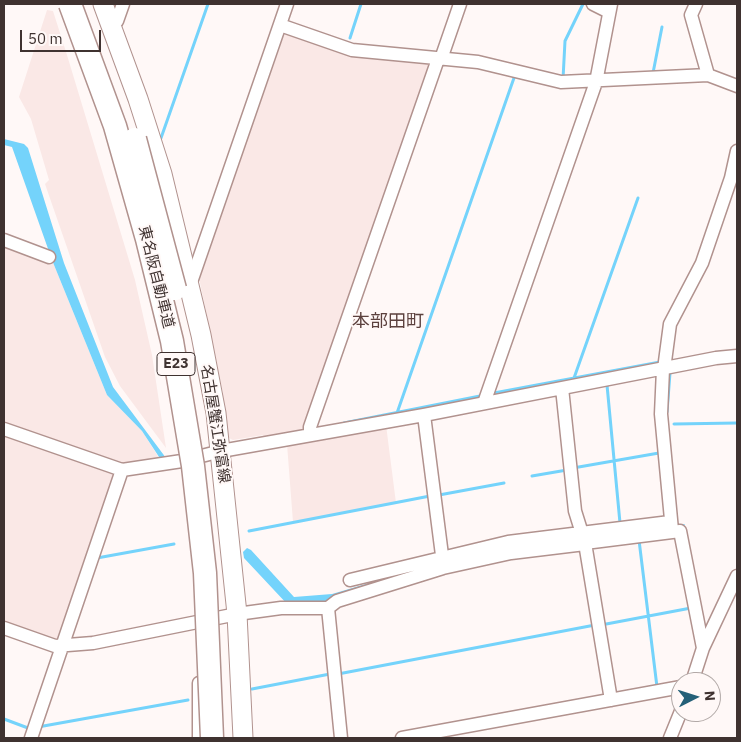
<!DOCTYPE html>
<meta charset="utf-8">
<style>
body{margin:0}
#map{position:relative;width:741px;height:742px;overflow:hidden;background:#fff8f7;font-family:"IBM Plex Sans",sans-serif}
canvas{display:block}
.frame{position:absolute;inset:0;border:5px solid #3f3230;pointer-events:none}
.north{position:absolute;left:671px;top:672px;width:50px;height:50px;box-sizing:border-box;background:#fff8f7;border:1px solid #b2a9a7;border-radius:50%;rotate:85deg;font-size:14px;font-weight:700;line-height:20px;text-align:center;color:#3f3230}
.north::after{content:'';display:block;margin:auto;width:18px;height:22px;background:#246078;clip-path:polygon(50% 0,100% 100%,50% 72%,0 100%)}
.scale{position:absolute;left:20px;top:30px;width:81px;height:22px;box-sizing:border-box;border:2px solid #3f3230;border-top:0;padding-left:6px;font-size:15px;line-height:18px;white-space:nowrap;color:#3f3230;-webkit-text-stroke:4px #fff8f7;paint-order:stroke}
</style>
<div id="map">
<canvas width="741" height="742"></canvas>
<div class="frame"></div>
<div class="north">N</div>
<div class="scale">50 m</div>
</div>
<script>
const c = document.querySelector('canvas').getContext('2d');
c.lineJoin = 'round';
function fillPath(path, color) { c.fillStyle = color; c.fill(path, 'evenodd'); }
const poly = rows => new Path2D(rows.map(r => 'M' + r).join(''));
function stroke(path, color, width, dash) { c.strokeStyle = color; c.lineWidth = width; c.lineCap = dash ? 'butt' : 'round'; c.setLineDash(dash || []); c.stroke(path); }
function label(font, color, halo, rows, align = 'center') {
  c.font = font + ' "IBM Plex Sans","Noto Sans JP",sans-serif'; c.lineWidth = 4; c.setLineDash([]); c.textBaseline = 'middle'; c.strokeStyle = halo; c.fillStyle = color; for (const [text, x, y, turn = 0] of rows) {
    c.save(); c.translate(x, y); c.rotate((+turn || 0) * Math.PI / 180); c.textAlign = isNaN(turn) ? turn : align; if (halo) c.strokeText(text, 0, 0); c.fillText(text, 0, 0); c.restore();
  }
}
const built = poly([
 [47,10,53,11,67,55,135,280,152,355,166,448,120,386,105,357,45,184,49,180,31,119,19,97],
 [289,33,430,62,305,430,264,438,263,435,233,440,227,437,221,398,223,393,199,278,284,35],
 [4,243,52,260,107,395,142,431,161,461,123,465,4,423],
 [386,425,396,503,293,522,287,444],
 [4,434,112,471,115,483,60,641,4,625]
]);
const water = poly([
 [4,139,24,144,28,148,64,263,113,387,166,458,161,460,142,431,107,395,52,260,12,147,4,145],
 [685,524,683,527,511,550,338,596,321,604,288,605,244,558,243,552,247,548,251,550,294,597,332,594,444,561,587,537]
]);
const stream = poly([
 [350,38,361,4],
 [653,73,662,27],
 [563,79,565,41,583,4],
 [161,138,208,4],
 [574,378,638,198],
 [607,385,620,523],
 [494,393,660,362],
 [667,412,670,373],
 [397,413,515,75],
 [344,423,480,396],
 [674,424,737,423],
 [573,468,659,453],
 [532,476,567,470],
 [439,495,504,483],
 [249,531,430,496],
 [639,540,657,687],
 [97,558,174,544],
 [601,625,691,608],
 [338,674,595,625],
 [252,689,330,674],
 [4,719,28,728],
 [38,727,188,700]
]);
const minor = poly([
 [593,4,609,12],
 [696,4,691,15,708,75],
 [112,24,117,21,123,4],
 [280,25,352,50,478,62,561,82,708,75,737,86],
 [441,59,460,4],
 [4,240,49,257],
 [190,285,287,4],
 [663,369,661,414,672,530],
 [664,369,670,324,702,263,731,178,737,151],
 [562,388,575,511,585,543,611,700],
 [484,403,596,82,611,4],
 [424,415,443,563],
 [4,429,122,470,182,461,221,451,424,415,716,358,737,356],
 [310,435,310,427,438,59],
 [585,543,680,531,703,648],
 [350,580,508,542,670,522],
 [328,608,341,738],
 [4,628,55,646,93,643,237,614,281,608,328,608,337,601,443,568,511,553,585,544],
 [692,682,703,648,737,576],
 [199,683,199,738],
 [31,738,122,470],
 [402,738,681,687],
 [670,738,681,711]
]);
const primary = poly([
 [103,4,138,99,162,174,201,335,216,413,237,614,243,738]
]);
const motorwayBridge = poly([
 [70,4,115,126,147,239,172,341,193,466,205,573,212,738],
 [135,139,175,289]
]);
const shields = [
 [176,364,38]
];
const shieldNames = [
 ["E23",176,364]
];
const streetNames = [
 ["東名阪自動車道",156,277,76],
 ["名古屋蟹江弥富線",215,424,81]
];
const quarterNames = [
 ["本部田町",388,322]
];
fillPath(built, '#fae8e6');
fillPath(water, '#74d3fb');
stroke(stream, '#74d3fb', 3);
stroke(minor, '#b1928e', 15);
stroke(primary, '#b1928e', 21);
stroke(minor, '#fff', 12);
stroke(primary, '#fff', 19);
stroke(motorwayBridge, '#b1928e', 25, []);
stroke(motorwayBridge, '#fff', 22);
for (const [x, y, w] of shields) { const box = new Path2D(); box.roundRect(x - w / 2, y - 11.5, w, 23, 4); c.fillStyle = '#fff8f7'; c.fill(box); stroke(box, '#3f3230', 1); }
label('bold 14px', '#3f3230', null, shieldNames);
label('15px', '#3f3230', '#fff8f7', streetNames);
label('18px', '#5c413e', '#fff8f7', quarterNames);
</script>
